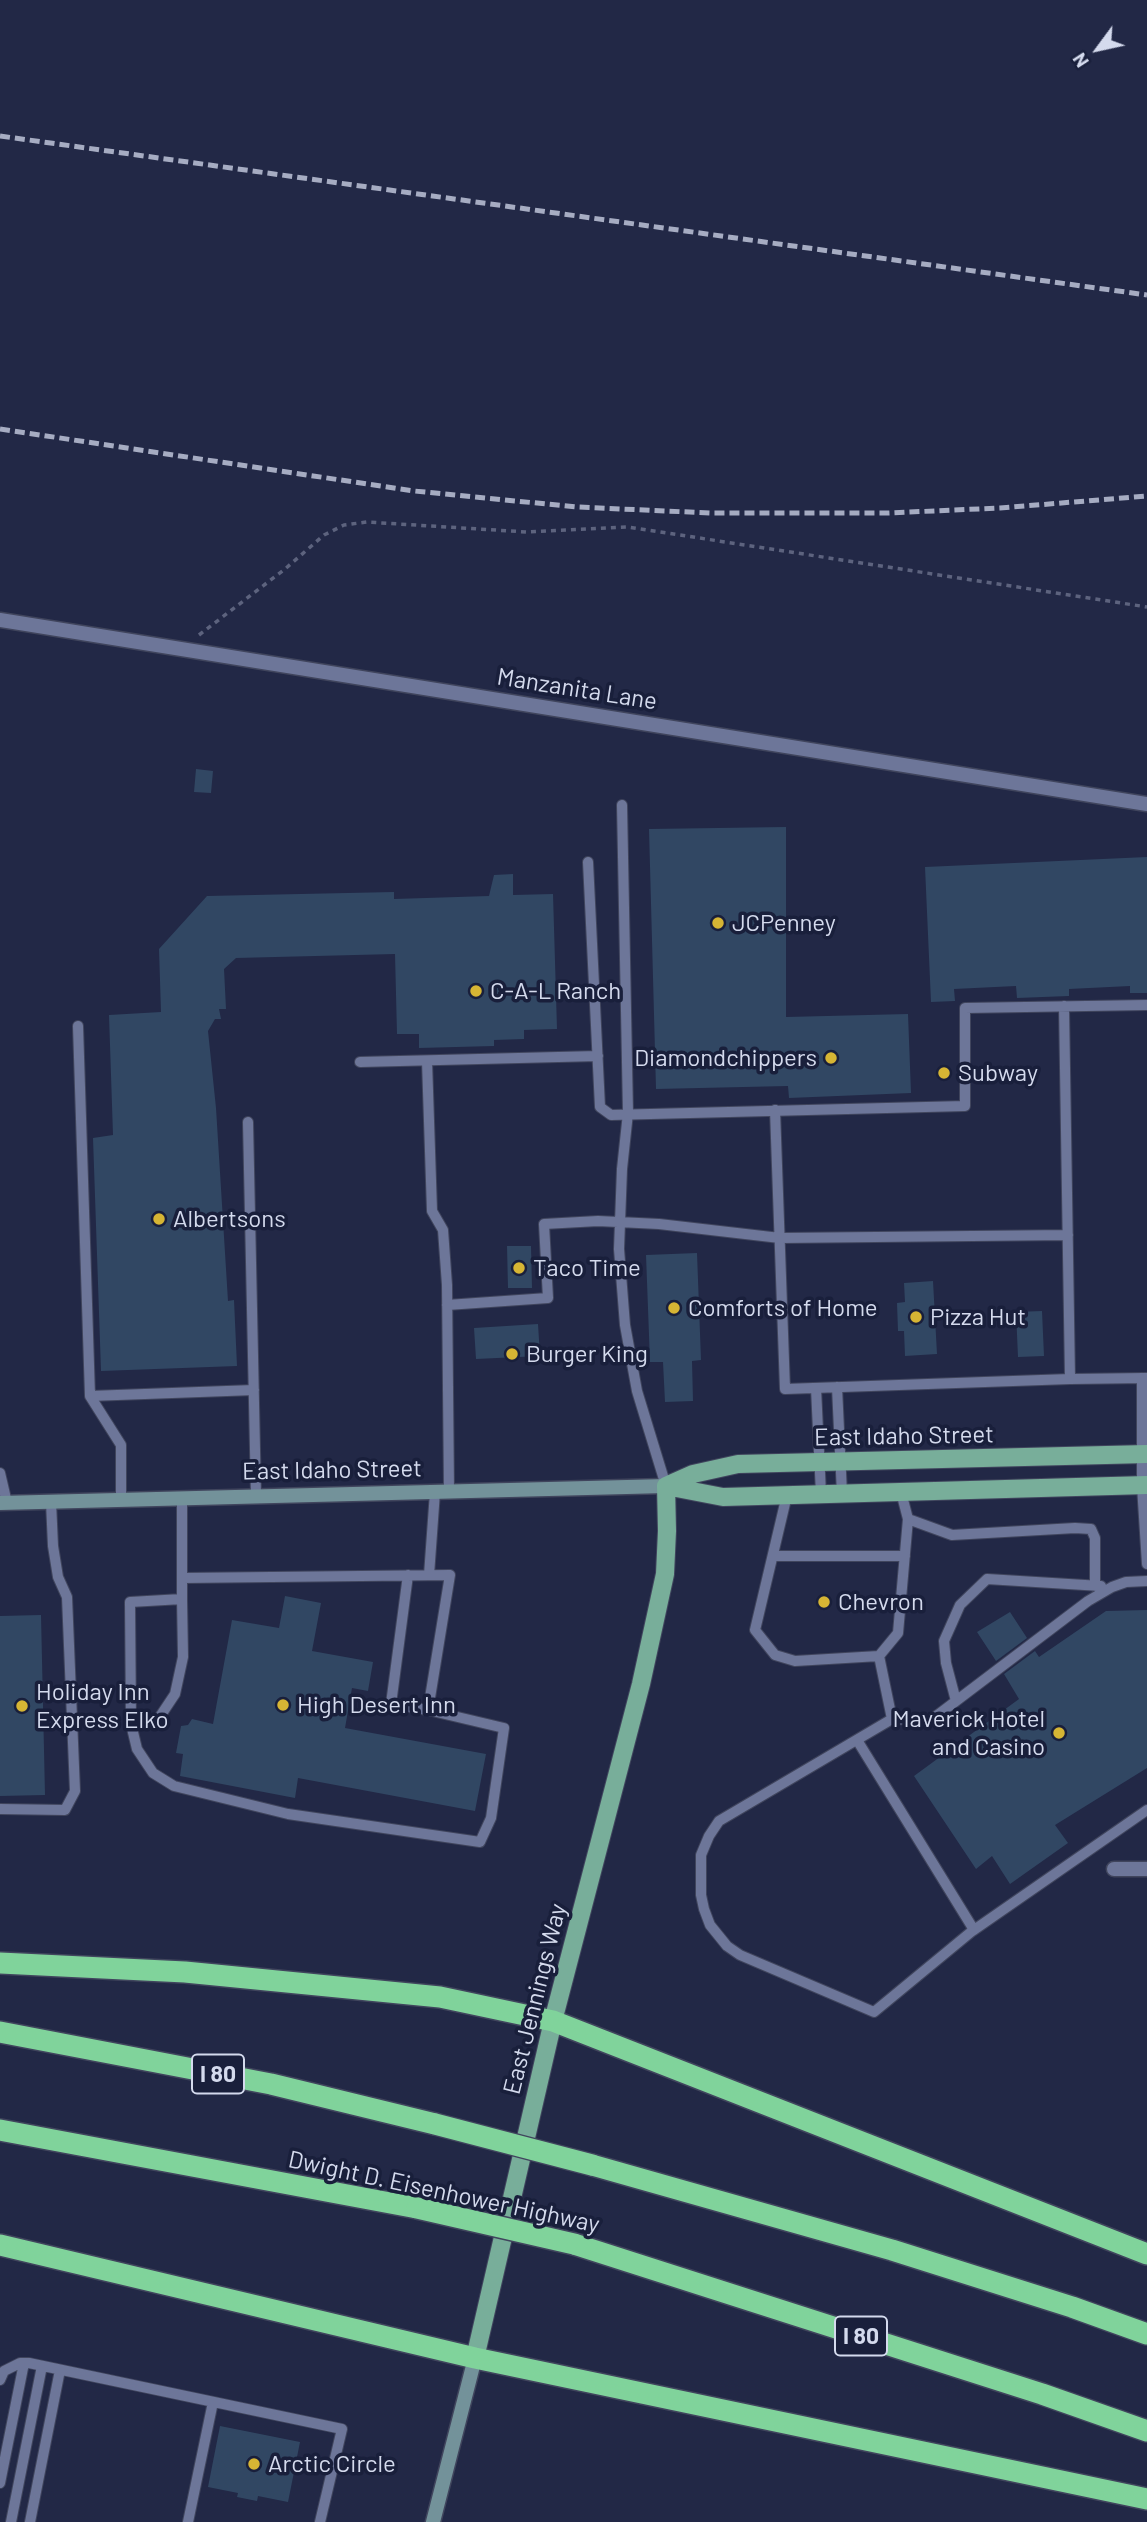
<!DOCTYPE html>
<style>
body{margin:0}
#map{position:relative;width:1147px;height:2522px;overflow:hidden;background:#222846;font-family:Barlow,sans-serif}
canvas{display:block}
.north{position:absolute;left:1063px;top:14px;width:70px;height:70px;-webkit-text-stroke:5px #191f3b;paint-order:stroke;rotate:237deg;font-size:19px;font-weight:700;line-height:28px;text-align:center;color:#d4daed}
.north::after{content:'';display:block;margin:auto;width:24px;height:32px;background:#d4daed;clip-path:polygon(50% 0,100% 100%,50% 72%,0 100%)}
</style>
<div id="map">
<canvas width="1147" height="2522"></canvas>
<div class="north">N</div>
</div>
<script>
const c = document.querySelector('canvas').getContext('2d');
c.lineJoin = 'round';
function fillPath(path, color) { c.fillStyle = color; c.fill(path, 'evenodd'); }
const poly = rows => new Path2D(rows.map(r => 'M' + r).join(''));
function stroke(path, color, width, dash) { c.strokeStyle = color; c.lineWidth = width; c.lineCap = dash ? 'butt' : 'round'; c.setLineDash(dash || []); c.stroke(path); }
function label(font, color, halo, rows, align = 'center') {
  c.font = font + ' Barlow,sans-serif'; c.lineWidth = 7; c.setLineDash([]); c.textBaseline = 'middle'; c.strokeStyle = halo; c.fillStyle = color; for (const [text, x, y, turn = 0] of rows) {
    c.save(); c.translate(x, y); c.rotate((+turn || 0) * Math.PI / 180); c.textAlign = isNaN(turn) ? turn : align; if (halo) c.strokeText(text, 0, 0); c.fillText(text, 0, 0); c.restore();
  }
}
const building = poly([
 [196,769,213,771,211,793,194,792],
 [786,827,786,1017,908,1014,911,1093,789,1098,788,1086,656,1089,649,829],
 [1147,857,1147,993,1130,993,1130,986,1069,989,1069,996,1017,998,1016,986,954,989,955,1001,931,1002,925,867],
 [513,874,513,895,553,894,557,1029,524,1030,524,1039,494,1040,494,1046,419,1048,419,1034,397,1034,395,954,236,958,224,969,226,1009,219,1009,221,1019,215,1019,208,1031,216,1108,228,1301,234,1300,237,1366,101,1371,93,1138,113,1135,109,1015,161,1012,159,949,207,896,394,892,394,899,489,896,494,875],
 [507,1246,531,1246,532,1288,508,1288],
 [697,1253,701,1360,692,1361,693,1401,665,1402,663,1362,650,1362,646,1255],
 [933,1281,937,1354,905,1356,904,1331,898,1331,897,1303,905,1302,904,1283],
 [1042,1311,1044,1356,1018,1357,1016,1312],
 [538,1324,540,1356,476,1359,474,1328],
 [285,1596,321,1603,312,1651,373,1662,368,1691,352,1688,345,1728,486,1754,475,1811,298,1778,295,1798,180,1776,183,1754,176,1753,181,1726,188,1725,192,1719,213,1724,232,1620,279,1628],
 [1147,1610,1147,1768,1055,1825,1068,1843,1010,1884,992,1856,976,1869,914,1776,1019,1699,1004,1674,1035,1651,1039,1657,1106,1611],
 [1010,1612,1027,1638,996,1661,977,1632],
 [41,1615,45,1795,0,1796,0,1616],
 [220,2426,300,2442,288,2502,258,2496,257,2501,237,2497,238,2493,208,2487]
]);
const path = poly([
 [199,635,285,569,324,535,344,525,367,522,526,532,628,527,1147,607]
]);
const lane = poly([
 [622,805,628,1113,622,1169,619,1249,625,1325,637,1391,666,1486],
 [588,862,600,1107,611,1115,965,1106,965,1008,1147,1005],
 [1064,1006,1070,1379,1147,1378],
 [78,1026,90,1396,121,1445,121,1501],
 [427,1061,432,1211,443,1230,447,1285,449,1492],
 [360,1062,598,1056],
 [775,1110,785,1389,1070,1379],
 [248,1122,256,1496],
 [447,1305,548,1298,544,1224,598,1221,659,1224,780,1238,1068,1235],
 [1142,1378,1142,1486,1147,1564],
 [837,1387,842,1494],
 [816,1388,821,1494],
 [90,1396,254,1390],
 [0,1473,7,1503],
 [901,1492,908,1519,952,1535,1075,1528,1091,1529,1095,1538,1095,1586],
 [787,1495,755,1630,775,1655,795,1661,879,1656],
 [773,1556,905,1556],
 [408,1575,391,1704,428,1710],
 [429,1575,435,1492],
 [1147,1581,1126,1582,1112,1587,1088,1601,931,1720,892,1719,719,1821,709,1836,701,1855,701,1895,704,1909,710,1925,727,1946,740,1955,874,2012,971,1932,1147,1810],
 [182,1599,183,1657,175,1694,157,1721,131,1724,130,1602,182,1599,182,1499],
 [956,1701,946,1663,944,1641,960,1605,987,1579,1101,1586],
 [892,1719,879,1656,898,1633,908,1519],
 [131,1724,137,1749,153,1773,174,1786,288,1814,480,1842,491,1818,504,1728,428,1710,450,1575,182,1578],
 [857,1740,974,1930],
 [0,1809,65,1810,75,1791,67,1597,58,1577,53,1546,51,1502],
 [0,2380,4,2371,20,2363,29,2363,342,2429,320,2522],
 [0,2483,24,2363],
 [11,2522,42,2366],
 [30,2522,60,2370],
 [188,2522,213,2402]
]);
const street = poly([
 [0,620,1147,804],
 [1114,1869,1147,1869]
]);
const secondary = poly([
 [0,1503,666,1486],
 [433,2522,475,2358]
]);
const primary = poly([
 [666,1486,693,1474,738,1464,1147,1454],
 [666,1486,723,1497,1147,1485],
 [475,2358,553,2021,641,1684,665,1574,667,1531,666,1486]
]);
const highway = poly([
 [0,1963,185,1972,440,1997,553,2021,1147,2254],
 [0,2032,271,2084,435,2124],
 [0,2130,417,2208],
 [592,2165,892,2250,1072,2307,1147,2334],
 [574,2244,1042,2394,1147,2431],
 [0,2245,475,2358,1147,2499]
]);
const rail = poly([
 [0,136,1147,295],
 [0,429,414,491,577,507,710,513,888,513,1000,508,1147,496]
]);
const highwayBridge = poly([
 [435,2124,592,2165],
 [417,2208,574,2244]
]);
const markers = [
 [718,923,7,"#d6b534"],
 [476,991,7,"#d6b534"],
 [831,1058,7,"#d6b534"],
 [944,1073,7,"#d6b534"],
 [159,1219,7,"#d6b534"],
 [519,1268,7,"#d6b534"],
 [674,1308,7,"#d6b534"],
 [916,1317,7,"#d6b534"],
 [512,1354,7,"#d6b534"],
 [824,1602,7,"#d6b534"],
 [283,1705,7,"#d6b534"],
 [22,1706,7,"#d6b534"],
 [1059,1733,7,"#d6b534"],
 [254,2464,7,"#d6b534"]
];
const shields = [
 [218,2074,52],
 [861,2336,52]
];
const shieldNames = [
 ["I 80",218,2074],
 ["I 80",861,2336]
];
const streetNames = [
 ["Manzanita Lane",577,689,9],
 ["East Idaho Street",904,1436,-1],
 ["East Idaho Street",332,1470,-1],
 ["East Jennings Way",535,1999,-76],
 ["Dwight D. Eisenhower Highway",444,2192,12]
];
const poiNames = [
 ["JCPenney",732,923],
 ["C-A-L Ranch",490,991],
 ["Diamondchippers",817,1058,"right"],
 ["Subway",958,1073],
 ["Albertsons",173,1219],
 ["Taco Time",533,1268],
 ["Comforts of Home",688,1308],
 ["Pizza Hut",930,1317],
 ["Burger King",526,1354],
 ["Chevron",838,1602],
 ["Holiday Inn",36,1692],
 ["Express Elko",36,1720],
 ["High Desert Inn",297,1705],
 ["Maverick Hotel",1045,1719,"right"],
 ["and Casino",1045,1747,"right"],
 ["Arctic Circle",268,2464]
];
fillPath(building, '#314763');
stroke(lane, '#40455d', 12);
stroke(street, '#40455d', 17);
stroke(secondary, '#40455d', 17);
stroke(primary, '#40455d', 20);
stroke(highway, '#40455d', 24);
stroke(path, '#5d637e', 3.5, [5, 5]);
stroke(lane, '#6d7699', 10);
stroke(street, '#6d7699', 14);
stroke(secondary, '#73929a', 14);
stroke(primary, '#78ae9a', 18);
stroke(highway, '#80d39b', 21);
stroke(rail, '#a6acc2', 5, [10, 5]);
stroke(highwayBridge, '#40455d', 24, []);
stroke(highwayBridge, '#80d39b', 21);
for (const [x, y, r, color] of markers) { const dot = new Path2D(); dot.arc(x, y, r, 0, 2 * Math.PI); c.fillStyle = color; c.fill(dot); stroke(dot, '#191f3b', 2.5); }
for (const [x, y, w] of shields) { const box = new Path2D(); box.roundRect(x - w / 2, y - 19.5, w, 39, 5); c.fillStyle = '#191f3b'; c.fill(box); stroke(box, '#d4daed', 2); }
label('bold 23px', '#d4daed', null, shieldNames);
label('24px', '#d4daed', '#191f3b', streetNames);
label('24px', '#d4daed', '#191f3b', poiNames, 'left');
</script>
